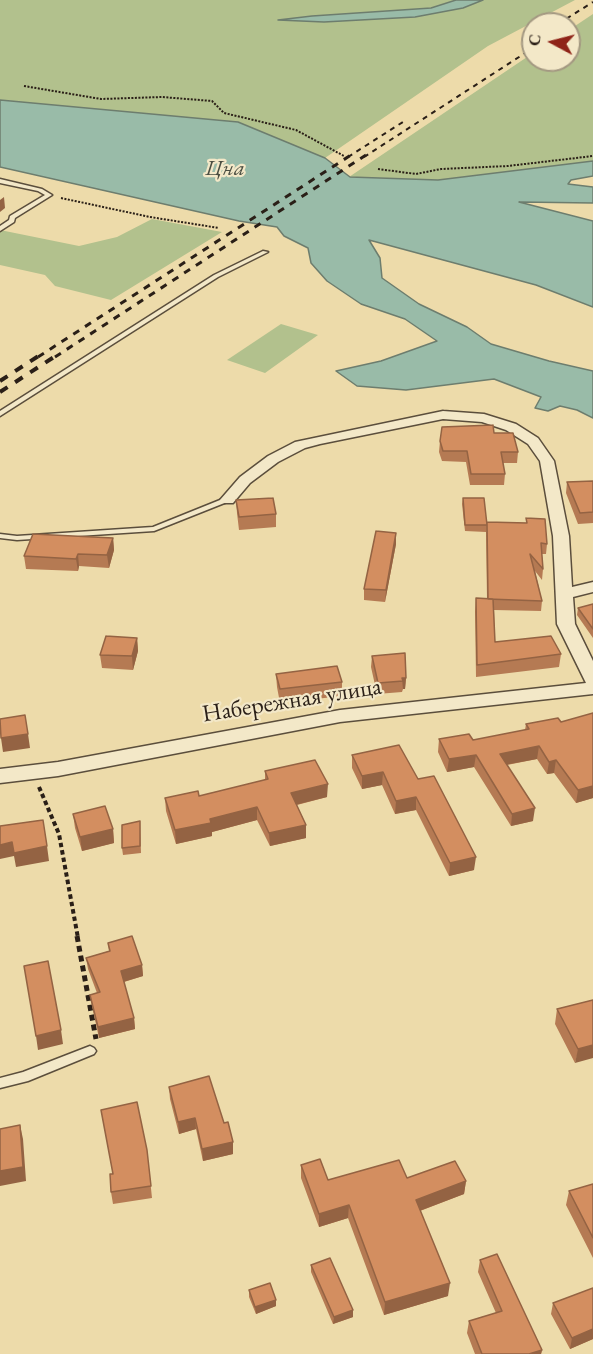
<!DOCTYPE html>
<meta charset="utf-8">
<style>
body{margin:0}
#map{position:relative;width:593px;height:1354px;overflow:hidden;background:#eddbaa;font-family:"EB Garamond",serif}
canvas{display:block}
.north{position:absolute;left:521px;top:12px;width:60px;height:60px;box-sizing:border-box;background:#f3e8c8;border:2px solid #a39881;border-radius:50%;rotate:277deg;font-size:16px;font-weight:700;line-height:24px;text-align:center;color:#2a1f17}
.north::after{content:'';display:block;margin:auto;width:21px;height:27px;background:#8f2418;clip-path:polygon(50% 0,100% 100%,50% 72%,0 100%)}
</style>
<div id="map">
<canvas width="593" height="1354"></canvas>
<div class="north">С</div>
</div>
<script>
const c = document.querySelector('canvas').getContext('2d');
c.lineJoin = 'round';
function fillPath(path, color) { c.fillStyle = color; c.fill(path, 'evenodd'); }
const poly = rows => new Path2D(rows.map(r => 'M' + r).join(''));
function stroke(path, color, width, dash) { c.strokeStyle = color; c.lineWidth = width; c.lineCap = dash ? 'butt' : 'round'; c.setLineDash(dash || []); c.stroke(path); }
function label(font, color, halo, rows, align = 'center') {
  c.font = font + ' "EB Garamond",serif'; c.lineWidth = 4.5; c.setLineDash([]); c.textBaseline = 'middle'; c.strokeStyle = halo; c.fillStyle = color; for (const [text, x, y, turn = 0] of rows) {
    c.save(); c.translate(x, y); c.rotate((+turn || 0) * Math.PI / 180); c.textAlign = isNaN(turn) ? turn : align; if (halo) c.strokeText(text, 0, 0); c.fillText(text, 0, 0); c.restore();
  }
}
const green = poly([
 [0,0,456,0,431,8,312,16,283,20,324,22,463,8,483,0,575,0,488,46,325,158,237,122,0,100],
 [593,14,593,161,438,180,349,177,533,53,533,60,569,60,569,30],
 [152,219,222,232,111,300,55,286,45,275,0,265,0,230,79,246,117,237],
 [281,324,318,335,265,373,227,360]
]);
const water = poly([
 [456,0,483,0,463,8,415,17,324,22,278,20,312,16,431,8,456,0],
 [0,100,238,122,325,158,350,177,438,180,593,161,593,176,571,180,568,184,593,187,593,203,519,202,593,221,593,307,536,285,369,240,380,258,382,278,419,304,467,327,491,344,549,361,593,371,593,418,577,410,560,406,548,411,535,408,541,397,494,379,406,390,357,386,336,371,381,361,437,341,405,319,361,304,327,281,311,263,308,248,284,236,277,227,239,221,0,167,0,100]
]);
const pathFar2 = poly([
 [24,86,101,99,162,97,212,101,224,113,296,130,344,156],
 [378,169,416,174,441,169,508,166,593,156],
 [61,198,150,217,219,228]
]);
const pathFar1 = poly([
 [39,787,59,834,78,938]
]);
const path = poly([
 [77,936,96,1039]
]);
const lane = poly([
 [0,179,42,189,52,195,15,218,14,222,0,231,0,226,9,220,10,216,45,195,38,191,0,183,0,179],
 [263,251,268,252,218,277,0,416,0,411,214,275,263,251],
 [225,498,228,498,232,500,154,531,17,540,0,538,0,534,17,536,153,527,225,498],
 [90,1046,94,1048,96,1051,94,1054,28,1081,0,1088,0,1078,23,1072,90,1046]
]);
const street = poly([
 [443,411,484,414,516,424,538,438,554,461,569,536,572,587,593,582,593,592,573,597,575,624,593,661,593,694,340,722,58,776,0,783,0,769,58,762,340,710,586,683,557,624,553,536,540,461,528,444,506,430,482,422,443,419,320,444,305,448,278,462,250,483,233,503,223,503,220,500,240,477,268,456,295,442,443,411]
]);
const railFar2 = poly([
 [558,24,593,2],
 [348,157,406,120],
 [364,157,533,48]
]);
const railFar1 = poly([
 [38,357,351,155],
 [55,357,366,155]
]);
const rail = poly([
 [0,381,40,355],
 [0,392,57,355]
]);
const wall = poly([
 [494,433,518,452,517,463,503,463,505,474,504,485,470,485,466,462,442,461,439,452,440,441],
 [593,481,593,523,578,524,566,493,567,482],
 [463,498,487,522,526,523,526,518,547,544,546,554,542,554,543,569,542,580,535,571,542,601,541,611,494,610,495,642,561,654,559,667,476,677,475,611,476,598,487,599,486,532,465,531,462,504],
 [236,500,276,514,276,527,239,530,237,513],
 [396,533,396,544,385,602,364,600,364,589],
 [113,538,114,550,109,568,79,566,78,571,26,569,24,556],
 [593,604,593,638,577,615,578,608],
 [137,638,138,651,133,670,102,668,100,655],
 [372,656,406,678,405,689,403,689,402,692,377,694,371,667],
 [276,674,342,682,342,696,280,703,277,687],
 [593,713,593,798,576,803,554,773,547,774,537,759,507,765,533,821,511,826,474,767,447,772,438,752,439,739,473,740,525,730,526,724,561,722],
 [352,755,418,779,474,870,449,876,416,810,395,814,382,785,362,789,352,768],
 [265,771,327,797,297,805,306,825,306,838,270,846,257,820,212,832,212,836,176,844,166,811,165,798,199,796,265,780],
 [73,814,113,829,114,843,82,851,75,828],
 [140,821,141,853,123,855,122,848],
 [108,943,142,965,143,976,124,982,134,1018,135,1029,99,1038,92,1006,90,995,97,993,88,969,86,958,109,951],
 [593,1000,575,1063,555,1024,557,1009],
 [169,1087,224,1123,233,1142,233,1154,203,1161,196,1129,179,1134,170,1099],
 [101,1110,147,1150,152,1198,113,1204,111,1192,113,1174],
 [301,1165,328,1180,407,1178,466,1181,464,1194,420,1211,448,1296,384,1315,348,1218,319,1227,301,1178],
 [593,1184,593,1258,566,1205,569,1191],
 [480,1260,542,1350,541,1354,475,1354,467,1333,469,1321,496,1313,478,1272],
 [311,1265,353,1317,333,1324,311,1272],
 [593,1288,593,1339,570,1349,551,1314,553,1303],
 [249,1290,276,1306,256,1314,249,1297]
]);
const shadedWall = poly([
 [4,197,5,208,0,212,0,200],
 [396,533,396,544,385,602,386,590],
 [113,538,114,550,109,568,107,555],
 [78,554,79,566,78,571,76,559],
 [137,638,138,651,133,670,132,656],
 [402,678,406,678,405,689,403,689],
 [28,734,30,748,3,752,1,738],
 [539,746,537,759,499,766,500,754],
 [476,755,474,767,447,772,449,759],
 [556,760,554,773,547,774,549,762],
 [383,772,382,785,362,789,362,776],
 [328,784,327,797,291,806,291,793],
 [593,786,593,798,576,803,578,790],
 [416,797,416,810,395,814,396,801],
 [257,807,257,820,212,832,212,836,176,844,175,830,210,819],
 [535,808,533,821,511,826,512,814],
 [306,825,306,838,270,846,269,833],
 [113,829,114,843,82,851,80,837],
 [12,842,47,846,49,861,16,867,14,856,0,859,0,845],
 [476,857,474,870,449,876,450,863],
 [142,965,143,976,123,982,121,971],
 [134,1018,135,1029,99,1038,98,1027],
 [61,1030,63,1044,38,1050,36,1036],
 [593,1045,593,1058,575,1063,578,1049],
 [195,1118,196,1129,179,1134,178,1122],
 [20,1125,23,1139,26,1181,0,1186,0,1171],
 [233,1142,233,1154,203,1161,202,1149],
 [466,1181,464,1194,414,1213,416,1200],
 [349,1205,348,1218,319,1227,319,1214],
 [450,1283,448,1296,384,1315,385,1302],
 [276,1300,276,1306,256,1314,255,1307],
 [353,1310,353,1317,333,1324,334,1317],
 [593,1329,593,1339,570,1349,572,1338],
 [542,1350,541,1354,529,1354]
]);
const building = poly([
 [493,425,494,433,513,433,518,452,501,452,505,474,471,474,467,451,443,451,440,441,442,427,493,425],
 [593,481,593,512,580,513,567,482,593,481],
 [273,498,276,514,239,517,236,500,273,498],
 [463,498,484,498,487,525,465,525,463,498],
 [526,518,545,519,547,544,541,543,543,569,530,554,542,601,488,599,487,522,527,523,526,518],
 [376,531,396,533,386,590,364,589,376,531],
 [33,534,113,538,107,555,78,554,76,559,24,556,33,534],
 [476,598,493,599,495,642,551,636,561,654,477,665,476,598],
 [593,604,593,629,578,608,593,604],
 [106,636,137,638,132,656,100,655,106,636],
 [405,653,406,678,402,678,403,681,378,683,372,656,405,653],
 [337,666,342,682,280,689,276,674,337,666],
 [593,713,593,786,578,790,556,760,549,762,539,746,500,754,535,808,512,814,476,755,449,759,439,739,469,734,473,740,529,729,526,724,558,718,561,722,593,713],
 [25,715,28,734,1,738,0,719,25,715],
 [399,745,418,779,434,776,476,857,450,863,416,797,396,801,383,772,362,776,352,755,399,745],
 [315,760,328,784,291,793,306,825,269,833,257,807,210,819,211,823,175,830,165,798,198,791,199,796,268,779,265,771,315,760],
 [105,806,113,829,80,837,73,814,105,806],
 [43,820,47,846,14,853,12,842,0,845,0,826,43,820],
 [140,821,140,846,122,848,122,825,140,821],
 [132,936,142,965,121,971,134,1018,98,1027,90,995,100,992,86,958,110,951,108,943,132,936],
 [48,961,61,1030,36,1036,24,966,48,961],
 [593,1000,593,1045,578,1049,557,1009,593,1000],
 [209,1076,224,1123,228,1122,233,1142,202,1149,195,1118,178,1122,169,1087,209,1076],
 [137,1102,147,1150,151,1186,111,1192,110,1174,113,1174,101,1110,137,1102],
 [20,1125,23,1167,0,1171,0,1129,20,1125],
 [320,1159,328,1180,399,1160,407,1178,455,1161,466,1181,416,1200,450,1283,385,1302,349,1205,319,1214,301,1165,320,1159],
 [593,1184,593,1238,569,1191,593,1184],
 [497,1254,542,1350,529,1354,482,1354,469,1321,502,1311,480,1260,497,1254],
 [330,1258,353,1310,334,1317,311,1265,330,1258],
 [270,1283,276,1300,255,1307,249,1290,270,1283],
 [593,1288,593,1329,572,1338,553,1303,593,1288]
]);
const farWaternames = [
 ["Цна",225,169]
];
const streetNames = [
 ["Набережная улица",292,701,-9]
];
fillPath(green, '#b2c18d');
fillPath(water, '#99bba8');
stroke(water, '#6d7d6e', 1.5);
stroke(lane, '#5b4e3c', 3);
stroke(street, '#5b4e3c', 3);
stroke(pathFar2, '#2a1f17', 2, [2, 1.5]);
stroke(pathFar1, '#2a1f17', 4, [4.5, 3]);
stroke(path, '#2a1f17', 5, [6, 4]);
fillPath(lane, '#f3e8c8');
fillPath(street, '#f3e8c8');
stroke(railFar2, '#2a1f17', 2, [5, 5]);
stroke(railFar1, '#2a1f17', 3, [7, 7]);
stroke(rail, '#2a1f17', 4, [9, 9]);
fillPath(wall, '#b57a53');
fillPath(shadedWall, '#946343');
fillPath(building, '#d38e60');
stroke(building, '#946343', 1.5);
label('italic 22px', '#4b4e42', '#f3e8c8', farWaternames);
label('24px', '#2a1f17', '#f3e8c8', streetNames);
</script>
